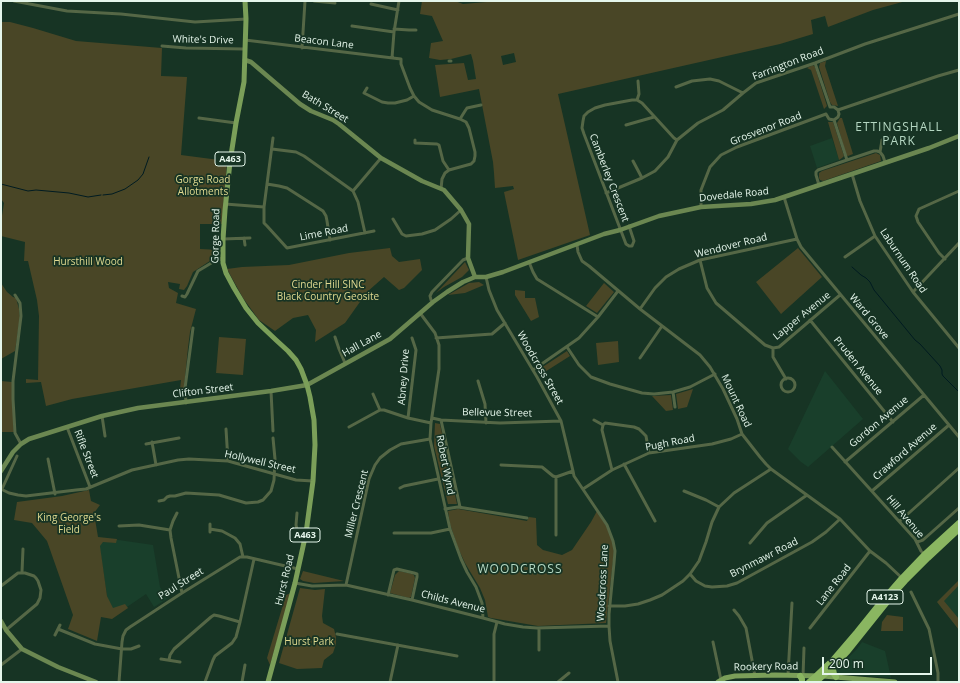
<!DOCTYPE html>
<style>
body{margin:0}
#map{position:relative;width:960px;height:683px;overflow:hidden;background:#173424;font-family:"Open Sans",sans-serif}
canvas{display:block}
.frame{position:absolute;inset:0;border:2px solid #e5f6eb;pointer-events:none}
.scale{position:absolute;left:822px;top:657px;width:110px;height:18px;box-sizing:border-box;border:2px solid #e5f6eb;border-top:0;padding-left:5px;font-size:12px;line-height:14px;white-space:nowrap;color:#e5f6eb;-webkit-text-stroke:3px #173424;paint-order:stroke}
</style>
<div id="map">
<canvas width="960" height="683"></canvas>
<div class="frame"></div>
<div class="scale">200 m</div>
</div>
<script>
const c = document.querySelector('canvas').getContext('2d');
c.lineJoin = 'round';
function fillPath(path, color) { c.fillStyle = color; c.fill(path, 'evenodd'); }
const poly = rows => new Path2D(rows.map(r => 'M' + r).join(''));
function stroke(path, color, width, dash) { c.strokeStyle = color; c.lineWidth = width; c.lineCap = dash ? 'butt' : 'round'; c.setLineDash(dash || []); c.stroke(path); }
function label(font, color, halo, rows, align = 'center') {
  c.font = font + ' "Open Sans",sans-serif'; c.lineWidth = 3.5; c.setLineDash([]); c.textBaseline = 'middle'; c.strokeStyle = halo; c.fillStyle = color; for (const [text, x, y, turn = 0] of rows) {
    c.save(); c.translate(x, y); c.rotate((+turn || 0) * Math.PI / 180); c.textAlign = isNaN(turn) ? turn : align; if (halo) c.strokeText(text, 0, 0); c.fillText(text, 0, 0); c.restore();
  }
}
const built = poly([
 [832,138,839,160,817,168,810,146],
 [825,371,863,419,808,467,801,462,788,449],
 [98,537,153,545,160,587,167,599,154,607,146,594,127,607,109,609],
 [959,580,959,630,937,602],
 [862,642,885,651,891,678,837,674,836,671,837,669,857,649]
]);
const green = poly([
 [422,1,455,1,463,4,498,1,906,1,873,10,828,27,825,16,811,20,813,34,780,44,558,94,590,235,518,260,504,192,514,189,513,186,495,188,494,173,493,162,479,89,440,97,435,65,464,63,468,80,476,79,473,61,471,54,451,59,440,60,429,58,431,43,443,41,432,16,420,14],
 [514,53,516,62,503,65,501,56],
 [1,22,10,22,33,28,76,41,162,48,161,76,187,77,181,155,227,161,222,224,200,224,200,249,220,250,219,255,193,272,187,286,184,290,179,289,180,284,168,282,169,288,178,293,176,303,196,309,190,332,188,348,184,388,180,389,181,380,72,399,46,406,41,382,26,383,26,379,38,380,39,316,37,300,28,261,24,261,25,242,1,236,1,222,4,203,1,199],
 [826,61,825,66,838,106,832,105,830,102,819,67,820,63],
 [813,65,815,67,827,106,824,109,811,70,807,68],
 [840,118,842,118,853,154,848,156,846,155,837,123],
 [828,122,833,122,844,156,842,158,839,160],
 [876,153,880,155,881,161,823,181,820,180,819,178,819,173,822,171],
 [390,248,392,256,399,262,420,259,422,270,404,288,399,290,384,277,367,292,345,323,315,342,316,330,308,315,293,318,275,331,259,320,243,298,227,269,242,267,289,265,349,253],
 [798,248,822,277,781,314,756,282],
 [465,262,469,270,462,277,444,287,436,293],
 [479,282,484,285,465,293,448,295,469,283],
 [1,283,7,292,13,297,16,298,19,309,20,318,15,351,1,359],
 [604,283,614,292,597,313,586,306],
 [515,290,525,291,525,298,535,298,539,317,531,321,515,295],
 [219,337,246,339,243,375,216,373],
 [618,341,619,362,598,365,596,343],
 [567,351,570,356,540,375,541,368],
 [1,381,12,382,14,432,1,432],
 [693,389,687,407,678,409,676,394],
 [671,395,673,410,666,411,652,396],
 [435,423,440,424,457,504,448,504,434,446],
 [89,490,91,501,100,505,94,513,98,537,117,539,116,543,103,542,100,546,107,596,113,608,125,604,128,608,112,619,101,617,97,641,68,629,73,615,47,541,32,523,14,520,17,502,62,496],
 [458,509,527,521,529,517,536,518,537,545,543,550,562,555,572,550,591,522,597,511,606,525,613,541,614,552,606,623,538,626,491,618,488,617,485,600,480,588,465,563,458,548,450,524,448,511],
 [303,571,344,581,314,583,303,581,300,579],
 [399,571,412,574,414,575,415,578,411,597,409,598,390,593,395,575],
 [959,580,959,585,944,601,959,619,959,630,937,602],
 [300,588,315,590,325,589,322,616,323,623,334,629,336,637,336,644,333,653,324,660,322,668,297,669,279,663],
 [291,593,270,665,267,658,286,595],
 [887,615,903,617,903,631,881,631,882,622]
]);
const stream = poly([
 [1,184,28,191,36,190,69,193,88,197,101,195],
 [103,195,112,194,125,189,138,180,143,174,149,157],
 [852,267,861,275,866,278,870,282,874,290,915,340,920,344,940,366,942,370,942,374,943,376,959,392]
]);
const street = poly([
 [14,1,67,11,121,14,195,22,246,19],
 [314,1,335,3],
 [371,4,398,10],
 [352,26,394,32],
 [394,29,409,30,416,30],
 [245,40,401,59,401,64,410,88,414,96,419,102,432,110,460,119,466,122,469,128,475,152,475,156,474,161,471,164,449,170,445,173,442,179,441,189],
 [162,46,186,48,245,49],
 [302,48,305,1],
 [392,58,394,32,399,1],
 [449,61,451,61],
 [815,63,830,107],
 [676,87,692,81,710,79,719,81,743,93],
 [367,88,364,93,382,102,388,103,395,103,407,100,414,96],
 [637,100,639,94,638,81],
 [830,107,834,107,838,110,839,114,838,117,834,120],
 [838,110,938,76,959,70],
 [826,114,829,119,834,120],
 [199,118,236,123],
 [460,119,465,111,467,108,481,105],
 [834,120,847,160],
 [626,125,654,117],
 [273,138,264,207,264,223,267,226,287,248,374,231],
 [415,140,415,143,437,144,439,145,443,161,449,170],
 [272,149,296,152,304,156,353,191,358,202,365,233],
 [880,152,882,140,889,137],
 [633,161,642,178],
 [852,174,860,201,875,236,913,292,959,348],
 [267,184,279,186,287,188,323,211,326,216,327,221,330,240],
 [819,185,816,175,816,172,818,170,847,160,874,151,877,151,880,152,883,156,885,162],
 [353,191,381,158],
 [606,193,642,178,655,171,668,157,677,140,698,123,723,110,743,93,756,83,815,63,865,44,959,14],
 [784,197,797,239,801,247,959,437],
 [225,204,264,207],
 [701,207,701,190,710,167,721,155,737,147,826,114],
 [393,219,402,234,406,236,422,234,435,230,451,219,461,210],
 [629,226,634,241,632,246,629,246,626,244,584,134,582,128,583,121,584,116,588,112,595,108,605,105,632,100,637,100,642,103,674,138,677,140],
 [244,238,245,245],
 [223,239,250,238],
 [577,245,578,252,582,261,589,266,640,309,700,355,710,367,723,389,737,419,742,434,760,457,766,464,771,469,840,519,870,551,886,563,902,578],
 [845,257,875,236],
 [945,259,939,253,918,222,916,216,919,209,959,191],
 [700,260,707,288,716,303,765,345,773,348,779,347,840,295],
 [529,262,533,272,537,279,598,317],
 [486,277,489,290,497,310,537,377,561,421,573,471,574,476,607,525,613,541,615,551,614,563,609,614,609,626,610,641,618,682],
 [913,292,959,243],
 [15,295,20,303,21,316,13,381,13,399,15,433,21,444],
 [182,296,185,297,187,294,198,271,213,262,223,258],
 [433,302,431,300,430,296,432,292,463,260,468,258],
 [640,309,655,288,666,277,679,269,700,260,797,239],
 [420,313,435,333,439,345,439,369,431,423,430,439,450,529,461,559,467,572,476,587,482,603,483,618],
 [810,320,893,422],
 [335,337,339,349,345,363],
 [436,338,492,334,505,323],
 [567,347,579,365,591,377,610,384,642,393,654,394,673,392,690,387,715,374],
 [773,348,773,357,786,379],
 [640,358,662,326],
 [533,370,579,338,598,317,618,291],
 '781 385a7 7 0 1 1 14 0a7 7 0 1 1-14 0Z',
 [478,381,485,404,486,423],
 [271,391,273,431],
 [673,392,675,407],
 [373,394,380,410],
 [186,403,185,388,193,328],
 [102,416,105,436],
 [408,418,416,350,412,338],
 [432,418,441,420,500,423,561,421],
 [441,420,460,507],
 [594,420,603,425],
 [67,427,90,487],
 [349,427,380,410,384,410,408,418,431,423],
 [226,429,228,461],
 [152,442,156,465],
 [146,444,179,438],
 [832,447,915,539,921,551,924,554],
 [48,459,55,494],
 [845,462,924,395],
 [624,464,655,521],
 [501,465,542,467,553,476,556,477,573,471],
 [612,470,602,430,603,425,605,423,634,427,639,429,646,436,649,453],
 [400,488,404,486,438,479],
 [1,489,9,493,18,495,26,496,76,490,86,489,132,470,178,460,189,459,228,461,296,480,313,481],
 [2,489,17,456],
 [583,489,612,470,649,453,712,444,731,439,742,434],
 [684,491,706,500,719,507],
 [872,491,949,425],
 [159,501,164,500,167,497,170,496,175,496,186,493,219,495,246,503,258,502,263,500,271,491,274,480,275,459,273,438],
 [445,509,458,507,527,518],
 [177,513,173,521,170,530,171,538,182,593],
 [297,513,296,525,297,529,298,531,306,533],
 [900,521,959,468],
 [119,526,139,525,170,530],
 [210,529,222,531,235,538,240,544,243,557],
 [210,532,210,524],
 [394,533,431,533,450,529],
 [556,535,556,477],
 [917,542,923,540,959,508],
 [750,543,767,523,807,495],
 [22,572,23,549],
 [690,574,696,581,705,586,712,587,727,586,737,583,812,542,826,532,840,519],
 [295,583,312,586,346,585,412,600,483,618,505,624,523,627,537,628,609,626],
 [346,585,369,479,375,465,380,458,390,450,401,444,430,439],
 [1,586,18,573,25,573,34,576,36,578,38,581,41,590,40,598,37,604,6,630],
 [911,592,929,629,938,673,938,682],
 [388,595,394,570,397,569,414,573,417,574,417,577,412,600],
 [609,606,625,606,638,604,650,600,662,595,683,581,690,574,699,561,706,542,712,522,719,507,734,493,771,469],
 [734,610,739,616,746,628,755,676],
 [810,628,870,551],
 [58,629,95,644,122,649,131,649,139,646],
 [337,634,457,656],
 [55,635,60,625],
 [713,642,721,680],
 [539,650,539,628],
 [161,659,180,662],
 [169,660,170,655,174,649,211,617,214,615,219,616,240,622],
 [1,665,22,649],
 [788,675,792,603],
 [803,676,804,648],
 [119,682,122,642,123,636,126,630,130,627,182,593,240,557,247,557,298,569],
 [205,682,213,660,215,656,232,643,236,637,240,622,254,559],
 [242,682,245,665],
 [390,682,398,645],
 [494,682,494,634,497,622],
 [558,682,569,673]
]);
const secondary = poly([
 [245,60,251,62,300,104,311,111,333,120,339,124,381,158,422,181,444,190,461,210,469,224,468,258,475,277],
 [1,471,13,452,21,444,29,439,102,416,138,408,271,391,307,385,390,339,433,302,447,292,463,282,475,277,486,277,503,272,604,234,620,230,659,216,701,207,751,204,775,200,929,148,959,136],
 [1,621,6,630,22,649,58,667,96,682]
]);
const primary = poly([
 [245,1,246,19,244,82,236,123,230,162,225,210,223,239,223,263,226,273,234,288,246,308,258,323,276,340,288,351,296,360,301,369,307,385,310,397,314,420,315,445,313,481,306,533,295,583,268,682],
 [718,682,725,678,735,676,775,675,823,676,895,682]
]);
const highway = poly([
 [834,666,833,669,834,674,836,677],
 [800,676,802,679,802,682],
 [809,682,816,676,833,660,857,632,882,601,902,578,924,555,959,523],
 [816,682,834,666,848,651,896,591,905,581,928,558,959,529]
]);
const shields = [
 [230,159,30],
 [305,535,30],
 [885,597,36]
];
const shieldNames = [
 ["A463",230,159],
 ["A463",305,535],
 ["A4123",885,597]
];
const streetNames = [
 ["White's Drive",203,40,1],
 ["Beacon Lane",324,42,7],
 ["Farrington Road",788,64,-21],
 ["Bath Street",325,107,31],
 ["Grosvenor Road",766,129,-21],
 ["Camberley Crescent",609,178,69],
 ["Dovedale Road",734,195,-6],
 ["Lime Road",324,233,-11],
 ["Gorge Road",216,236,-89],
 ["Wendover Road",731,246,-14],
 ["Laburnum Road",903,261,56],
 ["Lapper Avenue",802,316,-39],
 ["Ward Grove",869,317,50],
 ["Hall Lane",362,344,-29],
 ["Pruden Avenue",858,366,51],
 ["Woodcross Street",540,368,60],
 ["Abney Drive",404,377,-86],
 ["Clifton Street",203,391,-7],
 ["Mount Road",736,401,65],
 ["Bellevue Street",497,413,1],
 ["Gordon Avenue",879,422,-40],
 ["Pugh Road",670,443,-11],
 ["Crawford Avenue",905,452,-41],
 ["Rifle Street",86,454,69],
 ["Hollywell Street",260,462,13],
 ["Robert Wynd",445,465,79],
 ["Miller Crescent",357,504,-76],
 ["Hill Avenue",905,517,50],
 ["Brynmawr Road",764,558,-27],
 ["Hurst Road",285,580,-76],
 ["Woodcross Lane",603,583,-87],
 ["Paul Street",181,584,-32],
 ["Lane Road",834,585,-52],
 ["Childs Avenue",453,602,14],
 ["Rookery Road",766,667,-1]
];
const parkNames = [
 ["Gorge Road",203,180],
 ["Allotments",203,192],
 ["Hursthill Wood",88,262],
 ["Cinder Hill SINC",328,285],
 ["Black Country Geosite",328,297],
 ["King George's",69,518],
 ["Field",69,530],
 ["Hurst Park",309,642]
];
const quarterNames = [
 ["ETTINGSHALL",899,128],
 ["PARK",899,142],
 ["WOODCROSS",520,570]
];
fillPath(built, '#193f2b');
fillPath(green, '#494626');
stroke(stream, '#001b21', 1);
stroke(street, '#556746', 3);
stroke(secondary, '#6b8751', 4.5);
stroke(primary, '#7b9f59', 5);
stroke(highway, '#8ab661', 6);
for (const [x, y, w] of shields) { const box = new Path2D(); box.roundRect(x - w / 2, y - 7, w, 14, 3); c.fillStyle = '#173424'; c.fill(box); stroke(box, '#e5f6eb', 1); }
label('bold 9px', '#e5f6eb', null, shieldNames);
label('10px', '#e5f6eb', '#173424', streetNames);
label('10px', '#e0d990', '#173424', parkNames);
c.letterSpacing = '1px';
label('12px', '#b5d7c2', '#173424', quarterNames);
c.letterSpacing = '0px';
</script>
